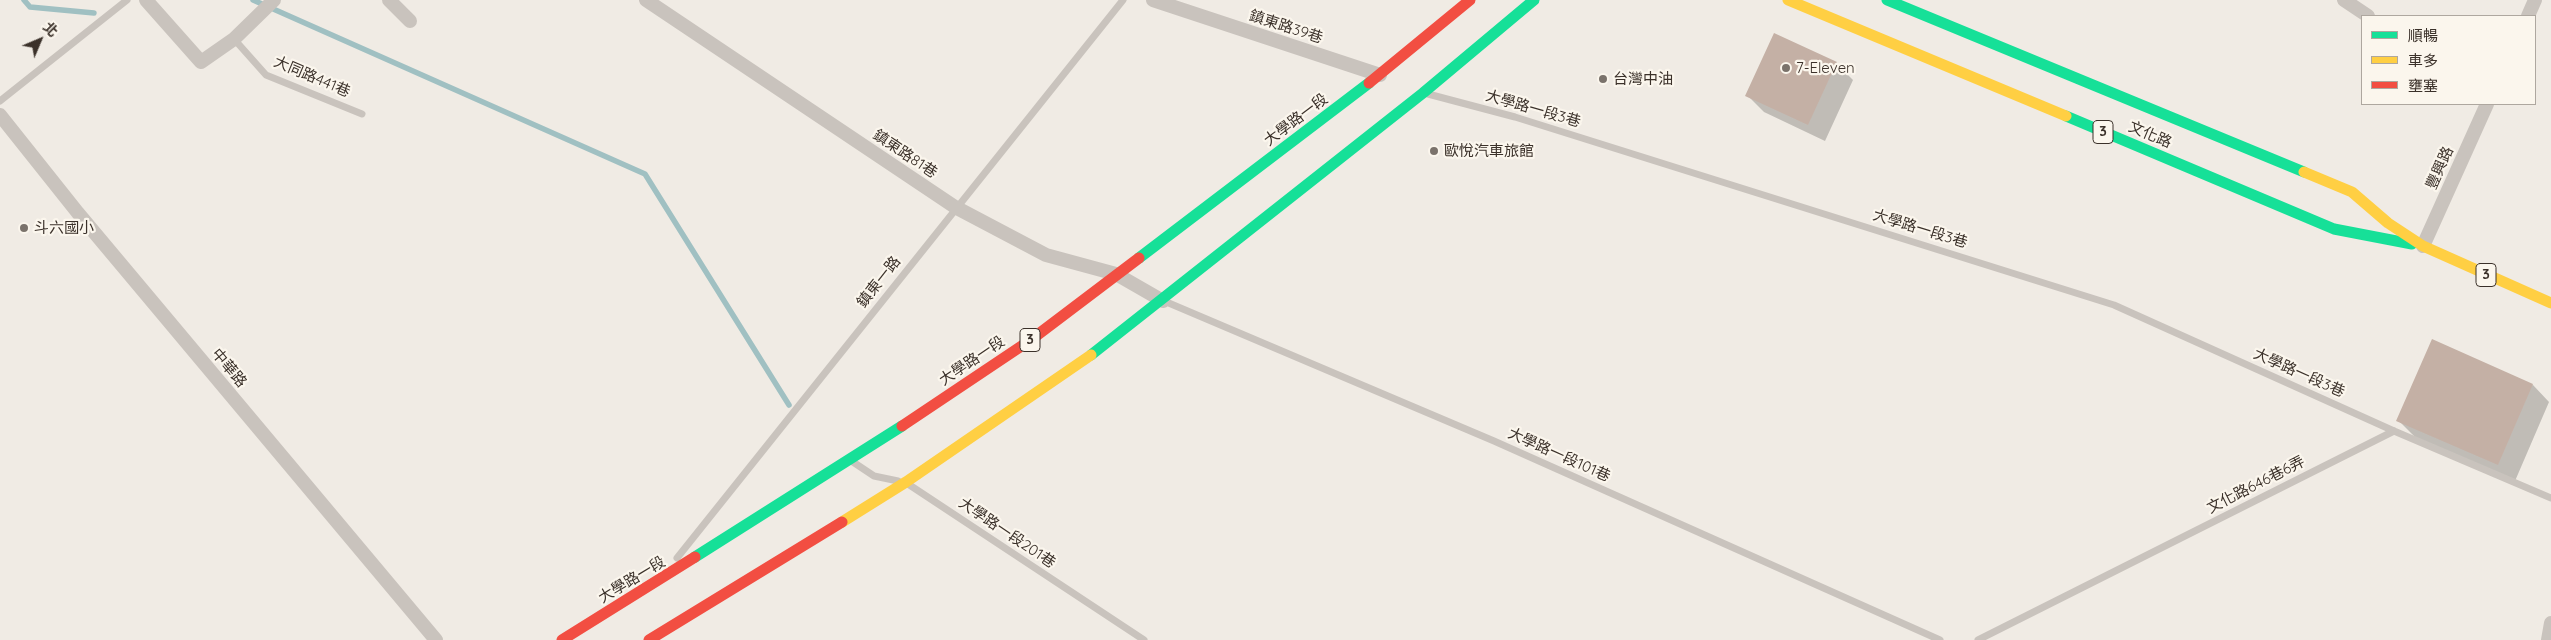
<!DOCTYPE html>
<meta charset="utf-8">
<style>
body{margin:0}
#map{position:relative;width:2551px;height:640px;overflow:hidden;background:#f0ebe4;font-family:Quicksand,"Noto Sans TC",sans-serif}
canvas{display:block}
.legend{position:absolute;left:2361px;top:15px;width:175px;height:90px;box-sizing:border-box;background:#fbf6ed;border:1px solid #aea79f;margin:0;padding:6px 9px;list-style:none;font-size:15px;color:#3b312a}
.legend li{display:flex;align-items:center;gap:10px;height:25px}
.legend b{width:25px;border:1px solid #aea79f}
.north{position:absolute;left:15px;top:15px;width:50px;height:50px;-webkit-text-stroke:4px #fbf6ed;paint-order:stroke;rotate:45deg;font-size:14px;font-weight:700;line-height:20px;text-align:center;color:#3b312a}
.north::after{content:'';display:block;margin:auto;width:18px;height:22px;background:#3b312a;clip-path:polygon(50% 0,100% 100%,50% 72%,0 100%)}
</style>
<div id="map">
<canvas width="2551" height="640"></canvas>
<ul class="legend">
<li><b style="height:6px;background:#16e098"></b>順暢</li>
<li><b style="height:6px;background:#ffcf43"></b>車多</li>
<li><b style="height:6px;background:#f24e42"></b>壅塞</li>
</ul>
<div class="north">北</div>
</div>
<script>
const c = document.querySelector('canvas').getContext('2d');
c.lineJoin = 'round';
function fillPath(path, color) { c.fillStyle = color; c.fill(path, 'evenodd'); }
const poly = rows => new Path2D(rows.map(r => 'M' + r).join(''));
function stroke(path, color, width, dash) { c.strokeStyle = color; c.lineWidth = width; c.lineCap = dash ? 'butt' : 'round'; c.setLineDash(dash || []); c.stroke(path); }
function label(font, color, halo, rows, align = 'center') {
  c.font = font + ' Quicksand,"Noto Sans TC",sans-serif'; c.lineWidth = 4.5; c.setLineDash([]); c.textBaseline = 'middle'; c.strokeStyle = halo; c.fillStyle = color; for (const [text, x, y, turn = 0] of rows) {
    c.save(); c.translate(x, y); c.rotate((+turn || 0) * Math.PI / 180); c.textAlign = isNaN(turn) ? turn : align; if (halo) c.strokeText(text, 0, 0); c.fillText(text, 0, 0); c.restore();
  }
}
const shadow = poly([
 [1836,63,1853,80,1825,141,1764,112,1747,95],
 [2533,385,2549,402,2515,481,2415,437,2398,420]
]);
const stream = poly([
 [24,0,30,7,94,13],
 [253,0,645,174,789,405]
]);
const building = poly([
 [1774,33,1837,62,1808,125,1745,96],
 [2432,339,2533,384,2498,465,2396,421]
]);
const lane = poly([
 [234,39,266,75,362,114],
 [1428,94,1515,117,2114,305,2394,431,2551,498],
 [0,101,127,0],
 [1164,301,1494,441,1940,640],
 [853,462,874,476,898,481],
 [908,484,1144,640],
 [677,558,1123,0],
 [1978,640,2394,431]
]);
const street = poly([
 [146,0,201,62,234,39,274,0],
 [389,0,410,21],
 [646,0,955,207,1046,255,1116,274,1163,301],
 [1153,0,1380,75],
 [2344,0,2368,16],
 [2528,16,2535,0],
 [0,115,78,213,436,640],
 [2423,246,2487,104],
 [2548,640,2551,623]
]);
const fast = poly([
 [1887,0,2304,172],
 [2066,116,2334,229,2412,244],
 [1139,258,1369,83],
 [1091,355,1423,93,1534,0],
 [695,557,902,426]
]);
const slow = poly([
 [1788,0,2066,116],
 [2304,172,2352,192,2388,223,2423,246,2551,303],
 [842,522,906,482,1091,355]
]);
const jam = poly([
 [1369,83,1470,0],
 [902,426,1032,339,1139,258],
 [562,640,695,557],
 [649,640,842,522]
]);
const markers = [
 [1786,68,5,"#7a726b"],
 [1603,79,5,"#7a726b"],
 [1434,151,5,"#7a726b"],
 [24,228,5,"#7a726b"]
];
const shields = [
 [2103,132,20],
 [2486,275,20],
 [1030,340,20]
];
const shieldNames = [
 ["3",2103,132],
 ["3",2486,275],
 ["3",1030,340]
];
const streetNames = [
 ["鎮東路39巷",1286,27,18],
 ["大同路441巷",312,77,23],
 ["大學路一段3巷",1533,109,16],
 ["大學路一段",1296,120,-37],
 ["文化路",2150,135,23],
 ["鎮東路81巷",905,154,34],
 ["豐興路",2440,168,-66],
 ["大學路一段3巷",1920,229,17],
 ["鎮東一路",879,282,-52],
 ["大學路一段",972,361,-34],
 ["中華路",229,368,50],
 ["大學路一段3巷",2299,373,24],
 ["大學路一段101巷",1559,455,24],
 ["文化路646巷6弄",2256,485,-27],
 ["大學路一段201巷",1007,533,34],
 ["大學路一段",632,580,-31]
];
const poiNames = [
 ["7-Eleven",1796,68],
 ["台灣中油",1613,79],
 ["歐悅汽車旅館",1444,151],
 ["斗六國小",34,228]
];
fillPath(shadow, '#0003');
stroke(stream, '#a0c0c2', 5.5);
fillPath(building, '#c4b0a5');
stroke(lane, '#c9c3bd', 7);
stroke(street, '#c9c3bd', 14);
stroke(fast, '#16e098', 11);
stroke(slow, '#ffcf43', 11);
stroke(jam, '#f24e42', 11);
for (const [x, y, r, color] of markers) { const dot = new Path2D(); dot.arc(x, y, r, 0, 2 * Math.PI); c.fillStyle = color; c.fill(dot); stroke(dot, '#fbf6ed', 2); }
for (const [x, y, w] of shields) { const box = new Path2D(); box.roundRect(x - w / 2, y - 11.5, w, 23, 4); c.fillStyle = '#fbf6ed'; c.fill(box); stroke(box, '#3b312a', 1); }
label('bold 14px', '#3b312a', null, shieldNames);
label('15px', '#3b312a', '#fbf6ed', streetNames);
label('15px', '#3b312a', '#fbf6ed', poiNames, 'left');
</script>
